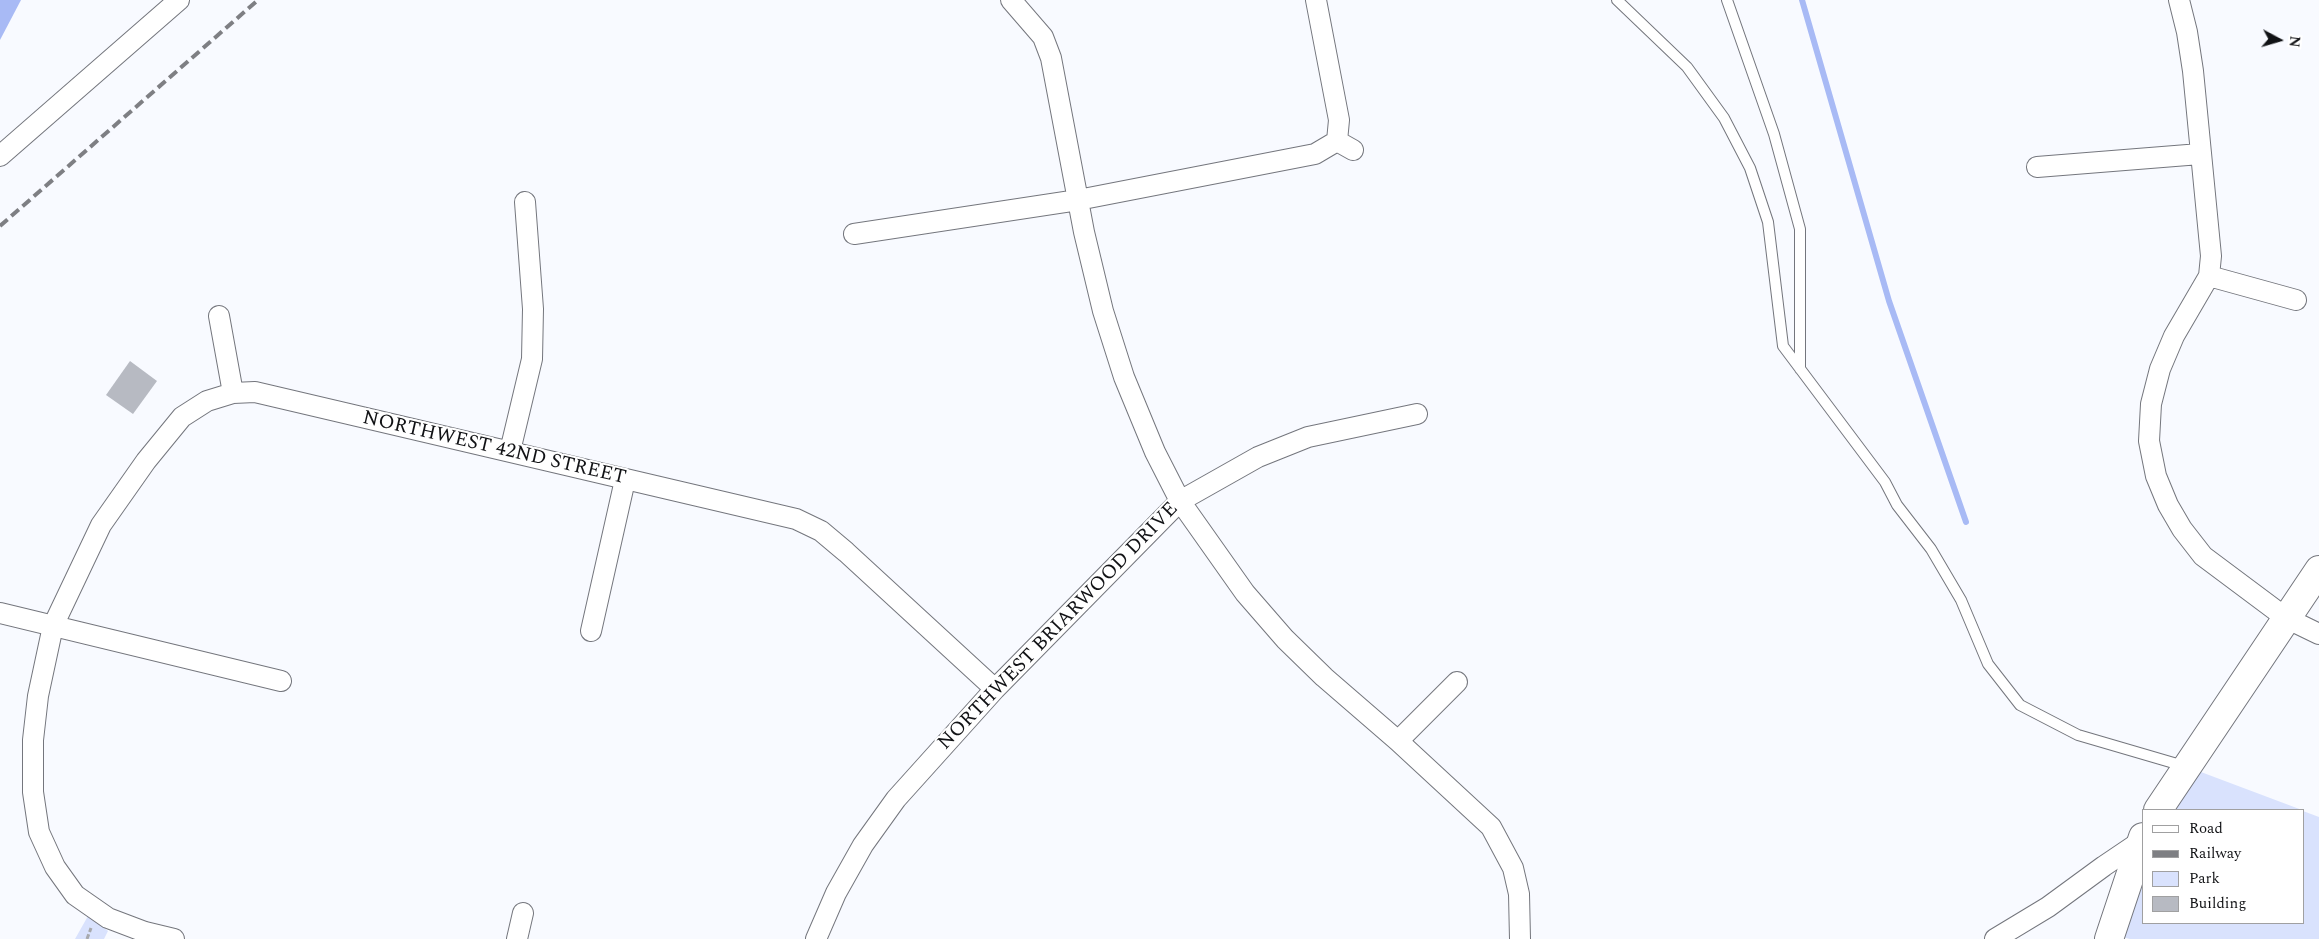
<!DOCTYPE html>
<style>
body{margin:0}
#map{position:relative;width:2319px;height:939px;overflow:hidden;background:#f8faff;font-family:Spectral,serif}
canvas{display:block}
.legend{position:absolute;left:2142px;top:809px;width:162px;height:115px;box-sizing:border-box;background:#fff;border:1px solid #a0a0a1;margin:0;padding:6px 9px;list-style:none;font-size:15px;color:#111215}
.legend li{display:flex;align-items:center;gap:10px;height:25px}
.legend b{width:25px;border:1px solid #a0a0a1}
.north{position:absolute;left:2254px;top:15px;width:50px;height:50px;-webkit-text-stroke:4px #fff;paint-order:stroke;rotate:96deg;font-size:14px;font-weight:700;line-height:20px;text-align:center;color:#111215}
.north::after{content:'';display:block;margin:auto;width:18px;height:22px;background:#111215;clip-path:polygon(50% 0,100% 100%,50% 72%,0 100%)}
</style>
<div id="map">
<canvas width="2319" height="939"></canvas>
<ul class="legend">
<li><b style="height:6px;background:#fff"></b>Road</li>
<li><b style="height:6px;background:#7e7f83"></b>Railway</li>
<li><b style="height:14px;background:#d9e2fd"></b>Park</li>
<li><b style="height:14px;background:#b7bac2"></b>Building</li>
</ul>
<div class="north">N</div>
</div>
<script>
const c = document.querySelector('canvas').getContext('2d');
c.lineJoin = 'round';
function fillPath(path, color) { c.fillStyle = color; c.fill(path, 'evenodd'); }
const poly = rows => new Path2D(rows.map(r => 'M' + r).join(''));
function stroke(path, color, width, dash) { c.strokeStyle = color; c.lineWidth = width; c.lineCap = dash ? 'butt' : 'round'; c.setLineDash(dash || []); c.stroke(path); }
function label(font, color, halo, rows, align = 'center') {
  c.font = font + ' Spectral,serif'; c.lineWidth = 4; c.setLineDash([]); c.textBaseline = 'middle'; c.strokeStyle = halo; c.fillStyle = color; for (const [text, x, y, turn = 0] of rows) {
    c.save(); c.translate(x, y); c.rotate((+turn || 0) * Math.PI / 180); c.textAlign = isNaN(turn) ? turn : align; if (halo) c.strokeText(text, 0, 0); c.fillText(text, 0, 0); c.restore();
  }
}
const green = poly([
 [2185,766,2302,810,2158,810],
 [2303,811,2319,817,2319,939,2130,939,2111,934,2143,837,2143,923,2303,923],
 [88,916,108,931,104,939,75,939]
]);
const water = poly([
 [0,0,21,0,0,40]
]);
const stream = poly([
 [1802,0,1889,301,1966,522]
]);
const building = poly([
 [130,361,157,381,133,414,106,395]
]);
const path = poly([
 [87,939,91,928]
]);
const lane = poly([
 [1617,0,1687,67,1724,118,1750,168,1768,222,1783,346,1885,482,1897,505,1931,549,1961,600,1988,664,2020,705,2078,735,2184,766],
 [1727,0,1774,134,1800,229,1800,369]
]);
const street = poly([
 [1011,0,1043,37,1051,58,1084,232,1103,311,1124,377,1155,452,1180,501,1245,593,1285,639,1324,677,1398,741,1491,827,1513,868,1519,894,1520,939],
 [1316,0,1339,120,1337,141,1353,150],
 [2179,0,2187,32,2193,71,2211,256,2209,276,2174,336,2160,369,2151,404,2149,441,2156,476,2168,505,2182,529,2203,556,2286,618,2319,634],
 [0,156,179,0],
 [2037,167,2200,154],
 [854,234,1078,200,1315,154,1337,141],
 [2209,276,2296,300],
 [219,316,233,393],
 [510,451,532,359,533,309,525,202],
 [0,613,281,681],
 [591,631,625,480],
 [1398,741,1457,682],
 [174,939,145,932,108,918,75,895,55,867,39,832,33,792,33,740,38,696,53,626,101,525,146,461,182,417,207,401,233,393,255,392,796,519,821,531,846,552,995,689],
 [517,939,523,913],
 [816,939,836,893,863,845,896,799,995,689,1180,501,1258,457,1308,437,1417,414],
 [1995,939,2048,907,2104,866,2141,841]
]);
const secondary = poly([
 [2158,810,2319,570],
 [2109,939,2143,837]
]);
const rail = poly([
 [0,226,258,0]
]);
const streetNames = [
 ["NORTHWEST 42ND STREET",494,449,13],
 ["NORTHWEST BRIARWOOD DRIVE",1059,627,-46]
];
fillPath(green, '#d9e2fd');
fillPath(water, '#a8baf5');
stroke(stream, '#a8baf5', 6);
fillPath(building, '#b7bac2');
stroke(lane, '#74767d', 12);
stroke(street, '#74767d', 22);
stroke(secondary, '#74767d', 30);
stroke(path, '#a7a9ad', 3, [5, 2.5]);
stroke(lane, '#fff', 10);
stroke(street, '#fff', 20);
stroke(secondary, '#fff', 28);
stroke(rail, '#7e7f83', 4, [10, 5]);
label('20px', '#111215', '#fff', streetNames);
</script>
